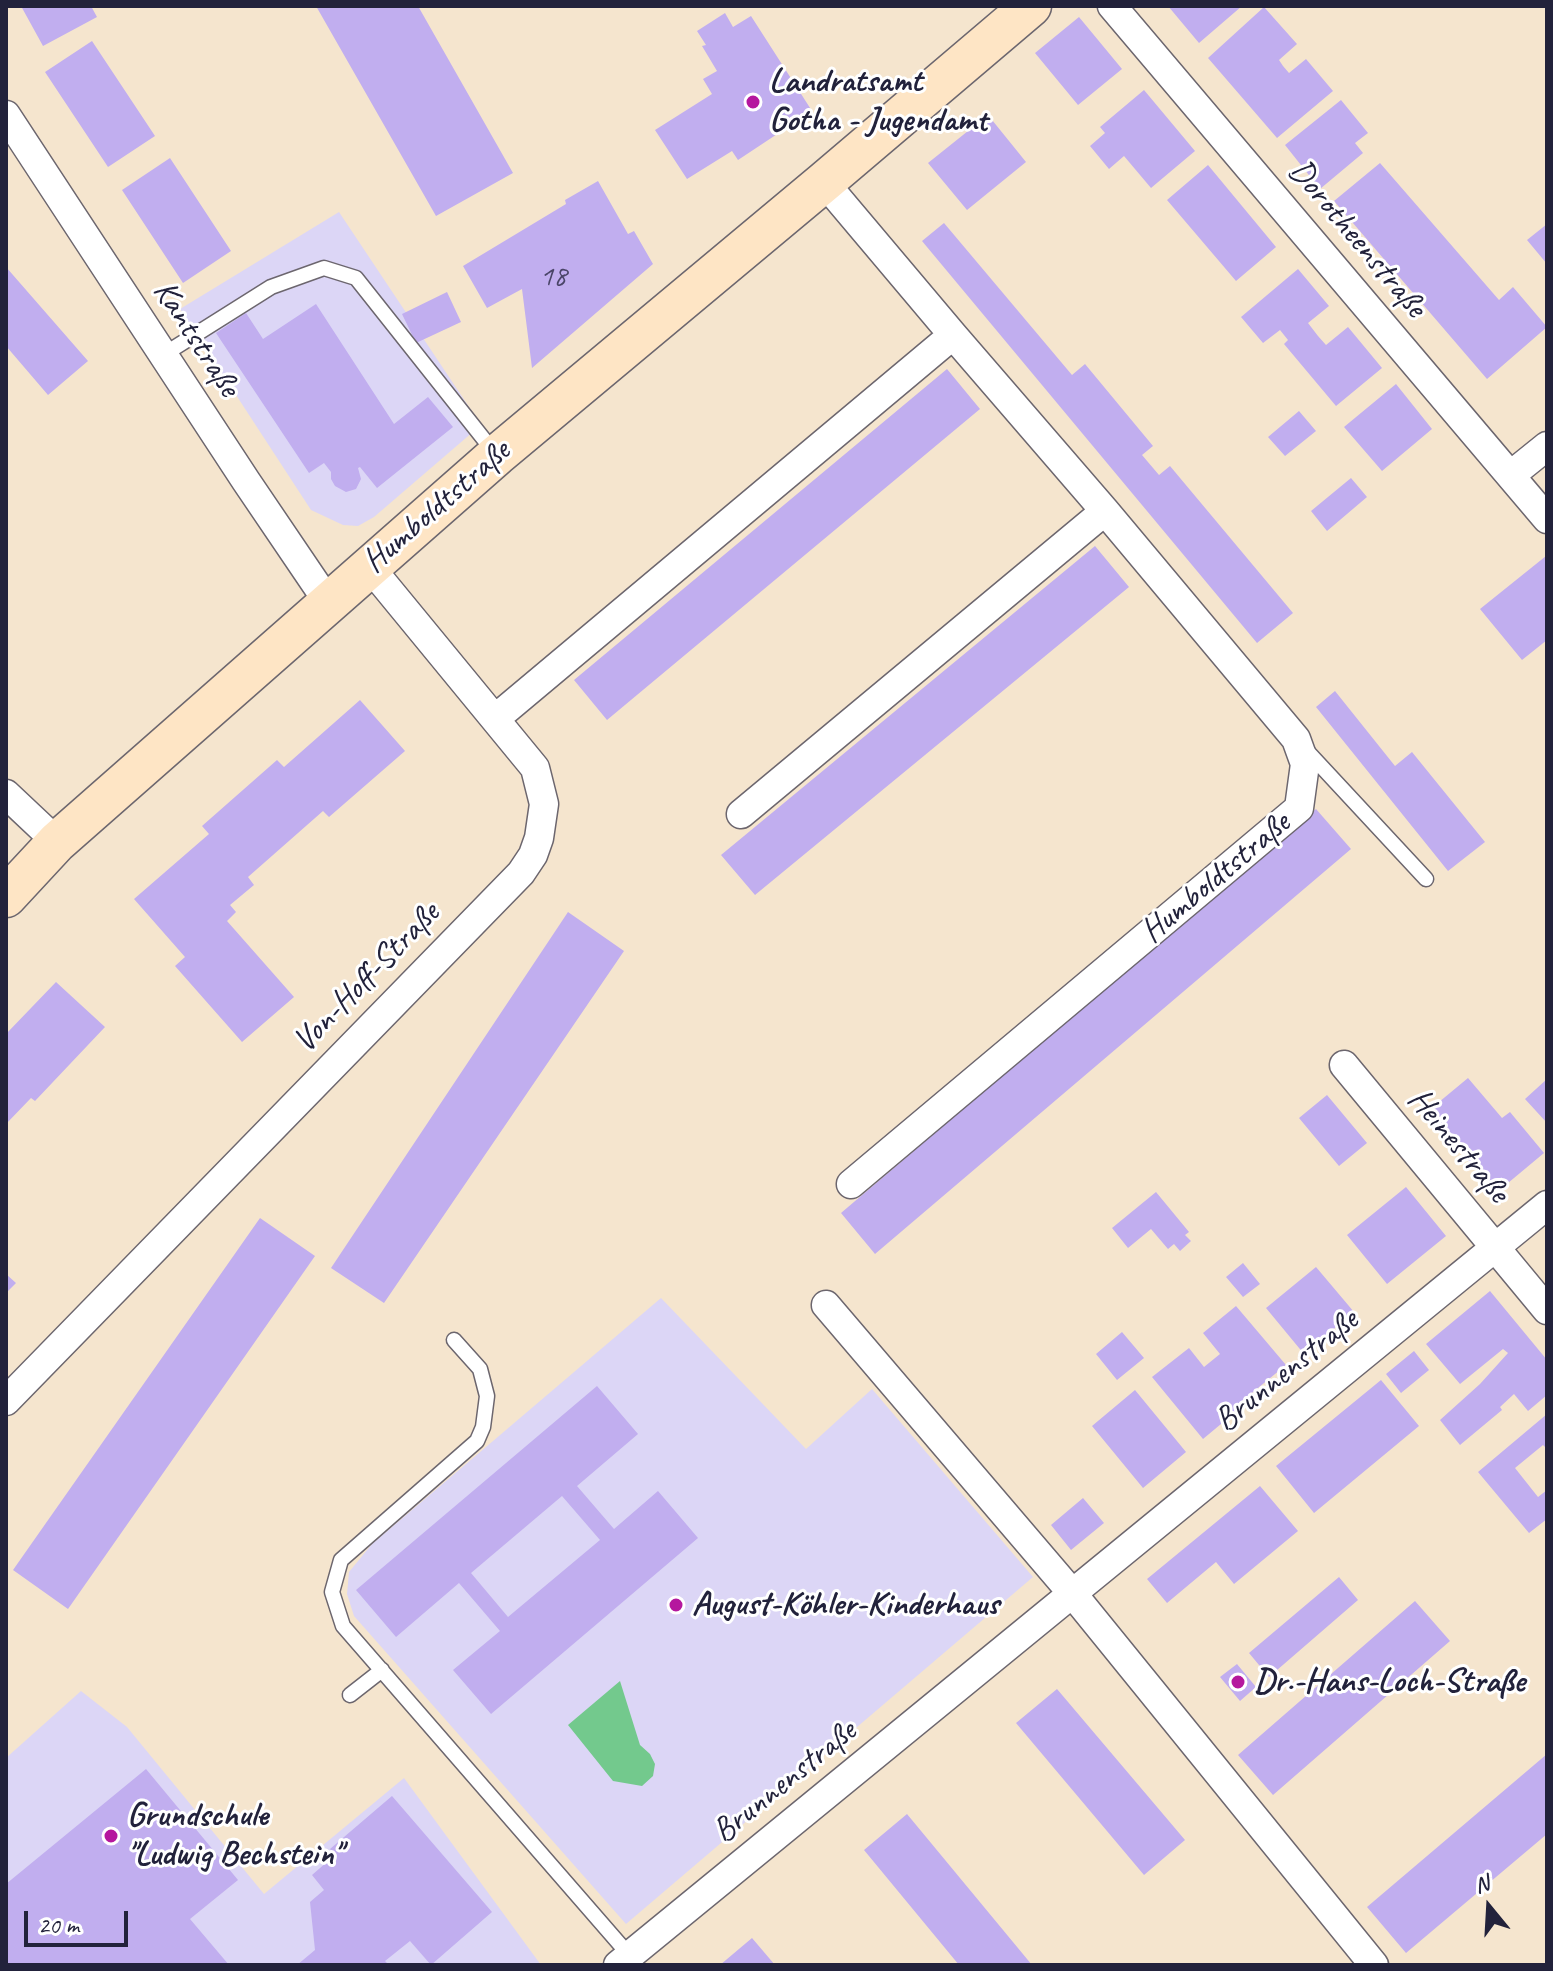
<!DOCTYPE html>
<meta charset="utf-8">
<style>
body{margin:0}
#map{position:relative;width:1553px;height:1971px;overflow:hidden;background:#f5e5ce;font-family:Caveat,sans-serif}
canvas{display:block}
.frame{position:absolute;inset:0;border:8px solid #22223b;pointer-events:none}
.north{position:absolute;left:1449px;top:1867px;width:80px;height:80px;-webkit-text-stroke:6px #fff;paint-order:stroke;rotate:342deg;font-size:22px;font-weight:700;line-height:32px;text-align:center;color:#22223b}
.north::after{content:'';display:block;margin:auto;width:28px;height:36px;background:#22223b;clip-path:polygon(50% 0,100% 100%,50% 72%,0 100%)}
.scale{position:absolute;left:24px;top:1911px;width:104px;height:36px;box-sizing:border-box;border:4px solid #22223b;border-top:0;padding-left:10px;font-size:24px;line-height:28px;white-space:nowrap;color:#22223b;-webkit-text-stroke:6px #fff;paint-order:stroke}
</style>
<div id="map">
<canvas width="1553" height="1971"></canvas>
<div class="frame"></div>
<div class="north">N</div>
<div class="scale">20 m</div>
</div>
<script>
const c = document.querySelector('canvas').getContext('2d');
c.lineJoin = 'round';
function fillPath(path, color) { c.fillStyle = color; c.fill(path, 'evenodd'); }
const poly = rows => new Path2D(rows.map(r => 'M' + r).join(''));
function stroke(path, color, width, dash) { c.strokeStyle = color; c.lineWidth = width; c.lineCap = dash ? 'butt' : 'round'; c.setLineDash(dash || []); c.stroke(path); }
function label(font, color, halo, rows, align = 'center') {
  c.font = font + ' Caveat,sans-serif'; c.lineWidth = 6; c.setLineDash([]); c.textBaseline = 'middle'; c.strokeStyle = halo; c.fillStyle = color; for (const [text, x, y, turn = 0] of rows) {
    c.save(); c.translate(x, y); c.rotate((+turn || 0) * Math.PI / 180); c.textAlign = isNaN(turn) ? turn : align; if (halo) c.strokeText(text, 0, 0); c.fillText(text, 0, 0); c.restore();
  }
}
const built = poly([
 [339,212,481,425,374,517,358,526,343,525,311,510,180,309],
 [661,1298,806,1449,872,1389,1033,1577,626,1924,354,1616,347,1594,349,1572,372,1544],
 [81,1691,127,1727,264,1894,404,1778,541,1965,6,1965,6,1758]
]);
const green = poly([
 [620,1681,640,1745,650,1754,655,1764,653,1776,642,1786,613,1781,568,1725]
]);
const building = poly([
 [21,6,91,6,97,17,43,46],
 [316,6,418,6,513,173,436,216],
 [1168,6,1242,6,1199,43],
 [1264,7,1297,44,1279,60,1283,66,1289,73,1306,59,1333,91,1277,138,1208,58],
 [725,13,733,27,751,16,812,111,738,160,732,151,687,179,655,130,712,94,703,79,717,71,702,46,706,45,697,31],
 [1079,17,1122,69,1078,105,1035,53],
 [92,41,155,136,108,167,45,72],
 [1144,90,1195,151,1151,188,1124,156,1109,169,1090,146,1105,133,1100,127],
 [1341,100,1368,133,1355,143,1363,153,1320,189,1285,145],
 [988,115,1026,162,967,210,928,163],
 [170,158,231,251,183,283,122,190],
 [1380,163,1499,300,1513,287,1547,327,1487,379,1334,201],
 [1208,165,1276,247,1236,281,1167,200],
 [598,181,628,234,634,231,653,264,532,368,522,289,487,308,463,266,566,204,565,200],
 [944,223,1072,375,1085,364,1153,446,1142,455,1159,475,1170,466,1293,613,1257,643,922,241],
 [1547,224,1547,264,1527,240],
 [6,267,88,361,48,395,6,346],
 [1298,269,1329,306,1308,323,1318,336,1326,345,1348,327,1382,368,1336,406,1284,344,1288,340,1280,330,1263,343,1241,317],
 [447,292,461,322,416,343,402,314],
 [316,304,394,424,428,397,453,427,377,488,360,467,358,468,361,479,356,489,346,492,335,486,331,479,331,472,324,463,309,473,216,333,246,313,263,339],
 [947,369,980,409,607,720,574,680],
 [1396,384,1432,429,1382,471,1344,427],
 [1299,411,1316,431,1285,456,1268,437],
 [1351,478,1367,497,1327,531,1311,511],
 [1095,546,1129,587,755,895,721,855],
 [1546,556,1547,640,1522,660,1480,609],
 [1335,691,1395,766,1412,752,1485,842,1448,871,1316,707],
 [360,700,405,751,329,817,323,811,248,877,254,885,230,905,236,912,227,921,294,997,242,1042,175,966,185,957,134,899,209,834,202,826,277,760,284,767],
 [1316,809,1351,849,875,1254,841,1213],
 [568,912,624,951,384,1303,331,1268],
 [56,982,105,1027,35,1101,31,1098,6,1124,6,1034],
 [1468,1078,1502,1118,1510,1112,1544,1153,1496,1193,1427,1112],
 [1547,1079,1547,1123,1525,1099],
 [1327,1095,1367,1143,1339,1166,1299,1118],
 [1406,1187,1446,1236,1387,1284,1347,1235],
 [1156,1192,1189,1232,1185,1235,1191,1241,1180,1251,1174,1244,1168,1249,1151,1229,1128,1248,1112,1228],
 [260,1218,315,1256,68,1609,13,1570],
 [1243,1263,1260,1284,1243,1297,1226,1277],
 [1316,1267,1354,1312,1304,1354,1266,1308],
 [6,1274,16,1283,6,1293],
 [1490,1291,1547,1360,1547,1395,1528,1411,1514,1394,1500,1407,1502,1410,1460,1445,1440,1420,1480,1384,1508,1353,1503,1349,1460,1384,1426,1344],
 [1236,1306,1286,1365,1236,1406,1239,1409,1203,1439,1152,1377,1189,1348,1204,1367,1220,1354,1203,1333],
 [1122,1332,1144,1358,1117,1380,1096,1354],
 [1414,1351,1429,1370,1401,1393,1386,1374],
 [1381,1380,1419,1426,1314,1513,1276,1466],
 [597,1386,638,1434,577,1486,614,1529,658,1491,698,1538,491,1714,453,1670,500,1631,459,1583,396,1637,356,1590],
 [562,1496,600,1540,508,1617,471,1573],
 [1135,1390,1186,1452,1143,1488,1092,1426],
 [1547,1414,1547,1449,1543,1445,1515,1468,1538,1497,1547,1490,1547,1519,1529,1533,1478,1472],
 [1260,1486,1298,1531,1234,1584,1216,1562,1167,1603,1147,1579],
 [1083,1498,1104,1523,1071,1550,1051,1525],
 [1339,1577,1358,1600,1269,1677,1249,1653],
 [1415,1601,1450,1641,1273,1795,1238,1755],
 [1237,1664,1256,1687,1240,1701,1220,1677],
 [1057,1689,1185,1840,1144,1875,1016,1723],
 [1547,1754,1547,1834,1406,1953,1367,1907],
 [146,1769,238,1880,190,1919,229,1965,35,1965,33,1963,30,1965,6,1965,6,1884],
 [392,1796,492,1912,431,1965,410,1941,385,1961,389,1965,297,1965,315,1950,310,1902,324,1890,312,1875,335,1855,330,1849],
 [907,1814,1032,1965,959,1965,864,1850],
 [752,1938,775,1965,720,1965]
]);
const service = poly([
 [163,355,271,287,324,268,356,278,494,452],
 [1307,751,1426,879],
 [454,1340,480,1369,487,1396,483,1427,477,1441,341,1560,332,1592,343,1626,630,1956],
 [350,1695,382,1670]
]);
const minor = poly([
 [1112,6,1547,519],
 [6,115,246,481,328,602],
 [824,182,953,335,1105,511,1296,739,1305,764,1299,808,851,1184],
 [1511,475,1547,446],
 [496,718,953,335],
 [6,794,57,842],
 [741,814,1105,511],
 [1344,1065,1547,1310],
 [826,1305,1072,1593,1374,1965],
 [6,1401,521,873,533,855,539,838,544,804,535,768,369,566],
 [618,1965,1547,1205]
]);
const secondary = poly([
 [6,897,57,842,497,455,824,182,1031,6]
]);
const markers = [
 [753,102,8,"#b5179e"],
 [676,1605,8,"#b5179e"],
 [1238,1682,8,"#b5179e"],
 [111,1836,8,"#b5179e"]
];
const numberNames = [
 ["18",553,277]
];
const poiNames = [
 ["Landratsamt",769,82],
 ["Gotha - Jugendamt",769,121],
 ["August-Köhler-Kinderhaus",692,1605],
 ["Dr.-Hans-Loch-Straße",1254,1682],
 ["Grundschule",127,1816],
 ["\"Ludwig Bechstein\"",127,1855]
];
const streetNames = [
 ["Dorotheenstraße",1357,239,50],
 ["Kantstraße",196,339,57],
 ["Humboldtstraße",437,507,-41],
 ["Humboldtstraße",1216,878,-40],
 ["Von-Hoff-Straße",367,978,-46],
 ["Heinestraße",1458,1146,50],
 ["Brunnenstraße",1287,1371,-39],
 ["Brunnenstraße",785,1782,-39]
];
fillPath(built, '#dcd6f6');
fillPath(green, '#73c98d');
fillPath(building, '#c1aeef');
stroke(service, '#6c666e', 17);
stroke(minor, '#6c666e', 31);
stroke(secondary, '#6c666e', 43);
stroke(service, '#fff', 14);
stroke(minor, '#fff', 28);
stroke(secondary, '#fee5c5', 40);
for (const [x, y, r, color] of markers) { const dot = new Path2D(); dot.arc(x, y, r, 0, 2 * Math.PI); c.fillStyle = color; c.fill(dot); stroke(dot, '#fff', 3); }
label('30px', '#4a4568', null, numberNames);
label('bold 34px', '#22223b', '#fff', poiNames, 'left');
label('34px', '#22223b', '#fff', streetNames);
</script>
